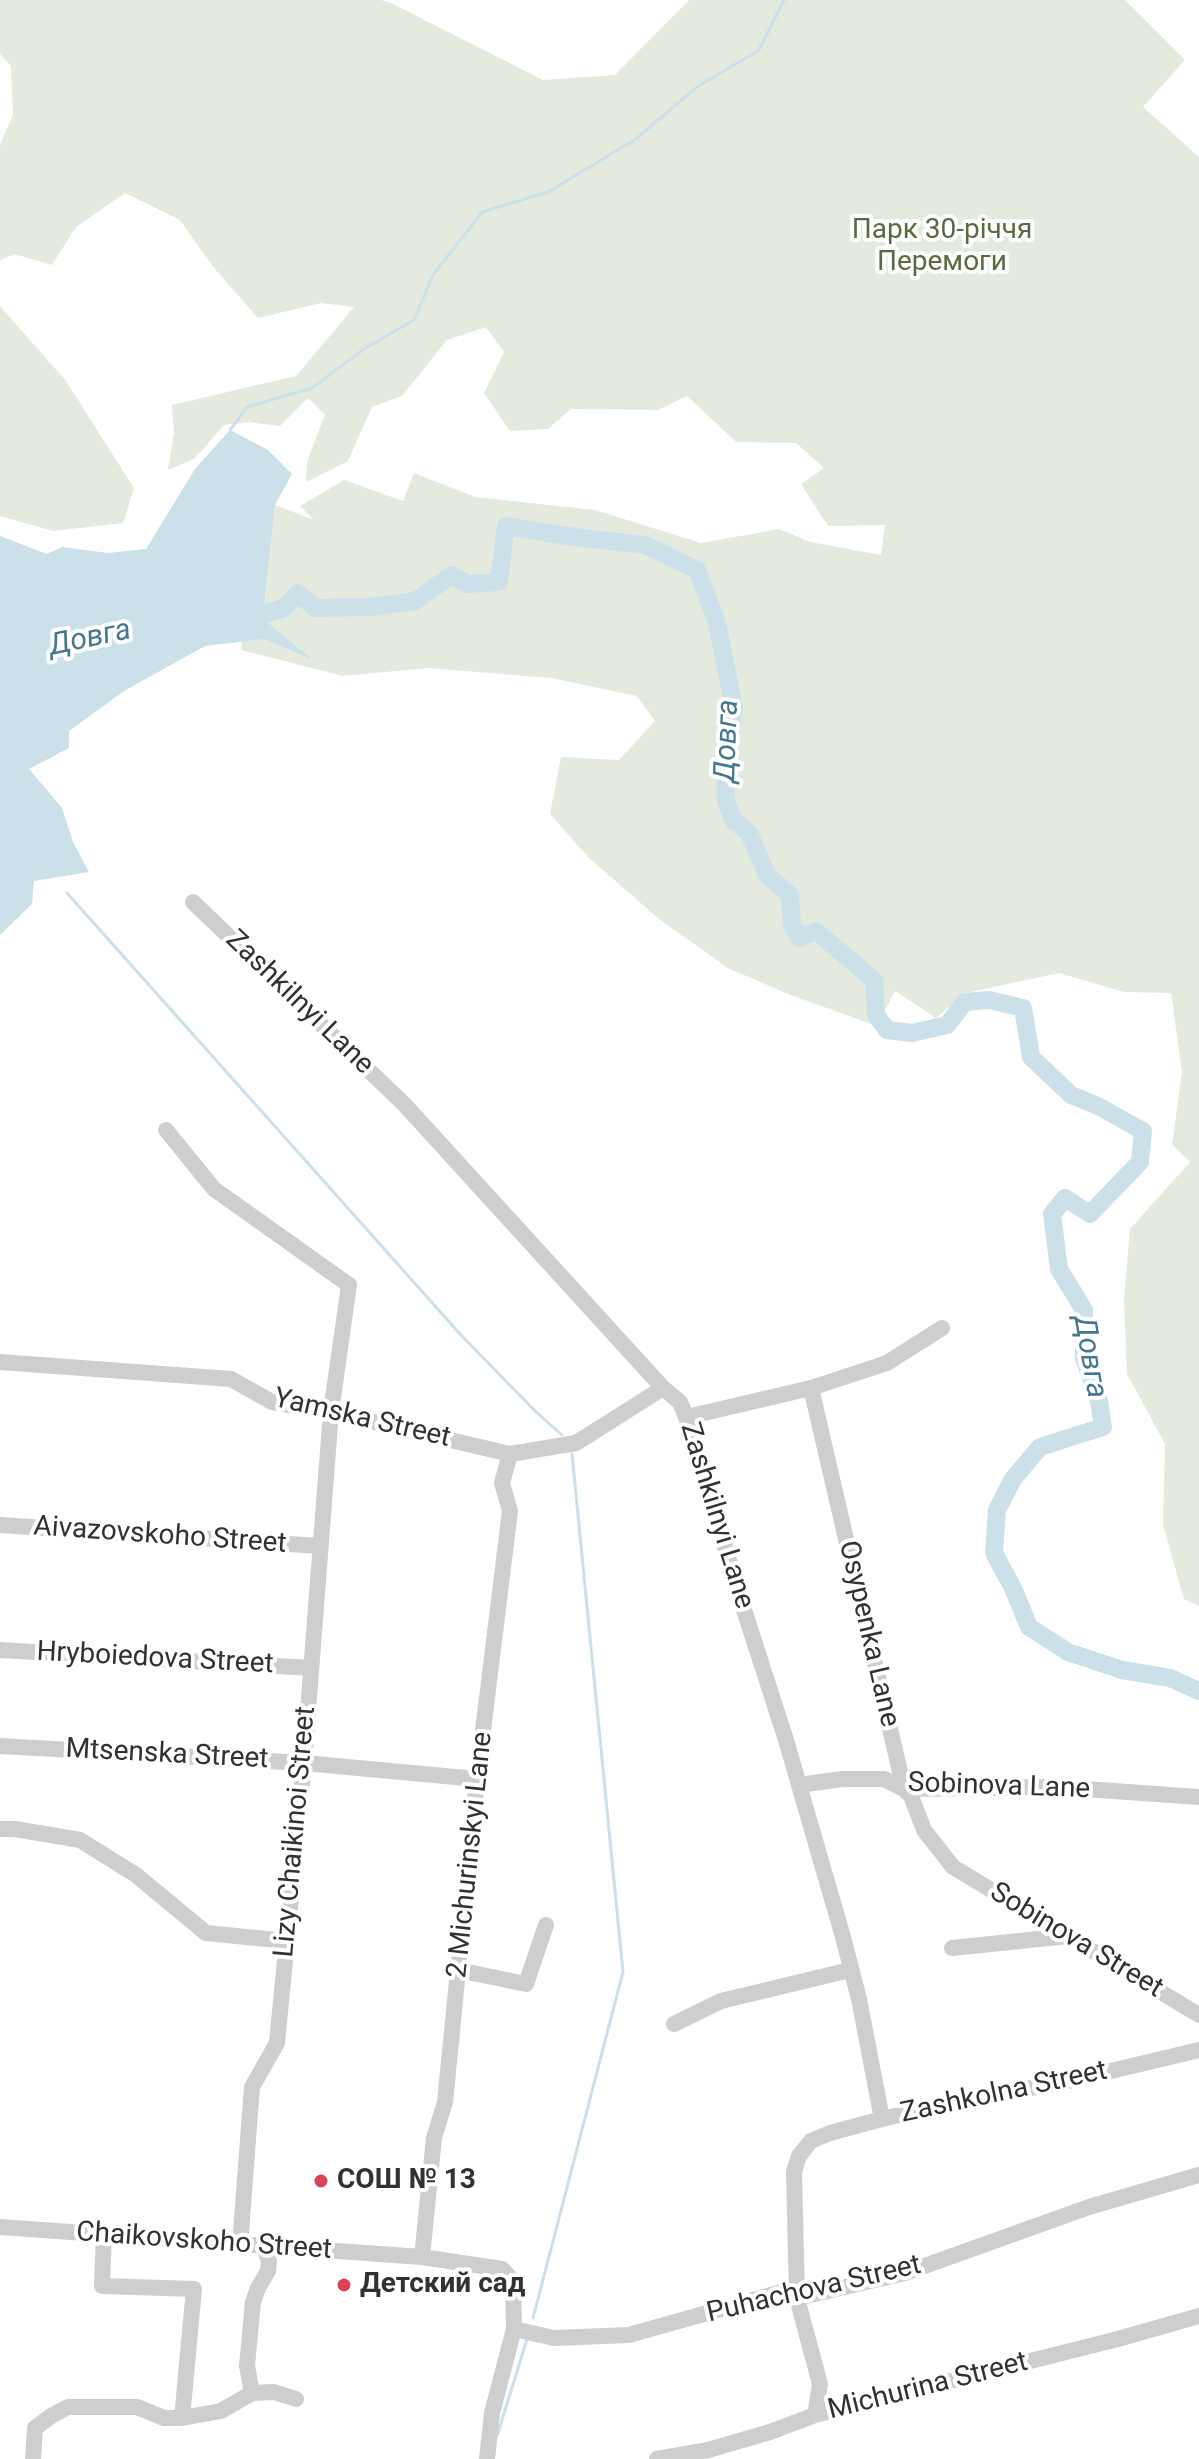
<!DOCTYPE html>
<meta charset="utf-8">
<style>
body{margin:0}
canvas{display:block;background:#fff}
</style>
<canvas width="1199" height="2459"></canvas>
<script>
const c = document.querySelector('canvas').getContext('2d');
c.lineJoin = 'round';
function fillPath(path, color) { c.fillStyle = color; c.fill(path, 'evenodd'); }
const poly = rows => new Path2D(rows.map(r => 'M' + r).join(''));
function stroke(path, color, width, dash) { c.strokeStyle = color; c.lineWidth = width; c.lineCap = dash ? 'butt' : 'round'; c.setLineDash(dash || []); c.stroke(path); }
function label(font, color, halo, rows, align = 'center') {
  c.font = font + ' Roboto,sans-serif'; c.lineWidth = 8; c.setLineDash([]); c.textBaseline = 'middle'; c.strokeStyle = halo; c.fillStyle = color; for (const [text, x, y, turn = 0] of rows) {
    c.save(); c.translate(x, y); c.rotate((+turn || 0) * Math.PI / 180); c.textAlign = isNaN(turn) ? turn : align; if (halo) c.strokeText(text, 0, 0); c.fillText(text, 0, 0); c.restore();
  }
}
const green = poly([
 [0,0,381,0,391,3,543,80,615,75,689,0,1125,0,1185,60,1143,107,1199,157,1199,1606,1184,1599,1163,1525,1165,1444,1127,1374,1124,1301,1130,1229,1190,1162,1172,1145,1182,1072,1171,993,1124,992,1059,973,966,993,936,1018,895,991,877,1026,788,994,728,968,659,919,589,858,550,814,561,757,619,760,655,721,637,696,551,678,428,668,343,676,241,650,242,641,264,639,309,658,263,620,275,505,314,520,300,506,344,480,403,501,414,473,475,497,595,510,701,543,779,529,810,542,881,555,885,525,828,526,801,484,824,468,796,443,736,442,687,396,658,410,571,409,548,429,510,431,484,393,504,352,486,327,447,340,402,396,372,407,348,461,306,482,307,461,325,415,308,398,280,426,249,422,224,425,194,459,168,470,174,433,172,405,296,376,354,307,321,303,258,318,214,268,180,220,125,193,76,227,52,265,14,254,0,261,0,145,13,115,11,66,0,54],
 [0,306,66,381,134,488,123,523,53,531,0,516]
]);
const water = poly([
 [230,430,268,450,292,474,275,505,263,619,313,660,264,639,205,646,124,691,69,731,69,748,29,769,62,808,73,842,89,872,34,881,32,904,0,935,0,536,47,554,62,547,108,553,146,549,195,469]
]);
const stream = poly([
 [230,430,247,407,312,388,364,349,414,320,433,275,482,212,548,192,636,139,697,87,759,50,784,0],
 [67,893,460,1334,535,1411,562,1435],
 [533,2318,623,1972,572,1454],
 [497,2436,528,2336]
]);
const river = poly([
 [241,616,263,614,284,608,298,593,315,608,371,607,415,601,452,575,467,584,499,582,506,526,574,537,645,545,697,570,717,623,734,707,726,765,726,801,733,820,749,833,767,875,790,895,792,926,799,938,816,931,874,980,876,1015,887,1030,912,1033,947,1025,965,1002,989,1000,1023,1008,1031,1057,1071,1095,1098,1106,1143,1131,1140,1162,1090,1214,1065,1198,1052,1214,1059,1269,1084,1310,1084,1358,1099,1401,1103,1427,1040,1447,1013,1479,997,1510,994,1553,1013,1588,1029,1627,1068,1652,1122,1670,1170,1678,1199,1691]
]);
const minor = poly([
 [193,902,404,1104,663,1388,680,1402,693,1435,737,1588,786,1740,843,1937,859,1999,882,2119],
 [166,1130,214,1189,349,1285,331,1412,304,1763,277,2043,252,2087,240,2245],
 [0,1362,231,1379,272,1402,331,1412,510,1454,576,1443,663,1388],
 [811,1388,904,1789,911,1796,924,1830,953,1867,1199,2015],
 [687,1417,811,1388,887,1363,942,1328],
 [0,1525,320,1546],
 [0,1650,311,1668],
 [0,1746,304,1763,477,1779],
 [799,1785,842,1779,884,1779,904,1789,1057,1787,1199,1797],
 [0,1829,15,1829,80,1840,136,1875,206,1933,287,1941],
 [952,1948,1068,1936],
 [458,1970,526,1984,546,1925],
 [674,2024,721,2001,850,1970],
 [0,2227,422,2257,502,2269,513,2281,514,2329,492,2413,487,2459],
 [422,2257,434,2138,445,2102,477,1779,510,1511,502,1483,510,1454],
 [514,2329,554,2338,629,2335,785,2291,797,2298,905,2273,1089,2207,1199,2175],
 [252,2393,274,2392,296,2399],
 [815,2415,820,2384,797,2298,794,2172,799,2156,811,2141,830,2133,882,2119,974,2098,1069,2081,1199,2050],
 [182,2418,221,2411,252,2393,247,2366,253,2302,258,2288,268,2271,269,2260,263,2246],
 [33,2459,35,2428,51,2416,68,2407,137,2407,164,2418,182,2418,194,2289,102,2286,104,2235],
 [657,2459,708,2450,770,2432,815,2415,1118,2339,1199,2316]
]);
const markers = [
 [321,2181,8,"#db4157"],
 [344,2285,8,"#db4157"]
];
const parkNames = [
 ["Парк 30-річчя",942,231],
 ["Перемоги",942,263]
];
const streetNames = [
 ["Zashkilnyi Lane",299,1003,44],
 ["Yamska Street",362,1419,13],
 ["Zashkilnyi Lane",716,1516,73],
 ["Aivazovskoho Street",160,1536,4],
 ["Osypenka Lane",868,1634,77],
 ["Hryboiedova Street",155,1659,3],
 ["Mtsenska Street",167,1755,3],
 ["Sobinova Lane",999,1787,2],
 ["Lizy Chaikinoi Street",296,1832,-85],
 ["2 Michurinskyi Lane",471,1855,-84],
 ["Sobinova Street",1076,1941,31],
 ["Zashkolna Street",1004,2093,-12],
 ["Chaikovskoho Street",204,2242,4],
 ["Puhachova Street",814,2290,-13],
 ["Michurina Street",928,2387,-14]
];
const poiNames = [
 ["СОШ № 13",337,2181],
 ["Детский сад",360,2285]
];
const waterNames = [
 ["Довга",90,639,-12],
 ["Довга",728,741,-88],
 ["Довга",1089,1357,80]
];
fillPath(green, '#e5eade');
fillPath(water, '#cbe0e9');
stroke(stream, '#cbe0e9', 3);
stroke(river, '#cbe0e9', 18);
stroke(minor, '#cecece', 16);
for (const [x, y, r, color] of markers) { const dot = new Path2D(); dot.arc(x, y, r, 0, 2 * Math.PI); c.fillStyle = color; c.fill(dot); stroke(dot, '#fff', 3); }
label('28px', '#576b41', '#fff', parkNames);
label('28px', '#313131', '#fff', streetNames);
label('bold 28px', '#313131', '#fff', poiNames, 'left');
label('italic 30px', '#43778f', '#fff', waterNames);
</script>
